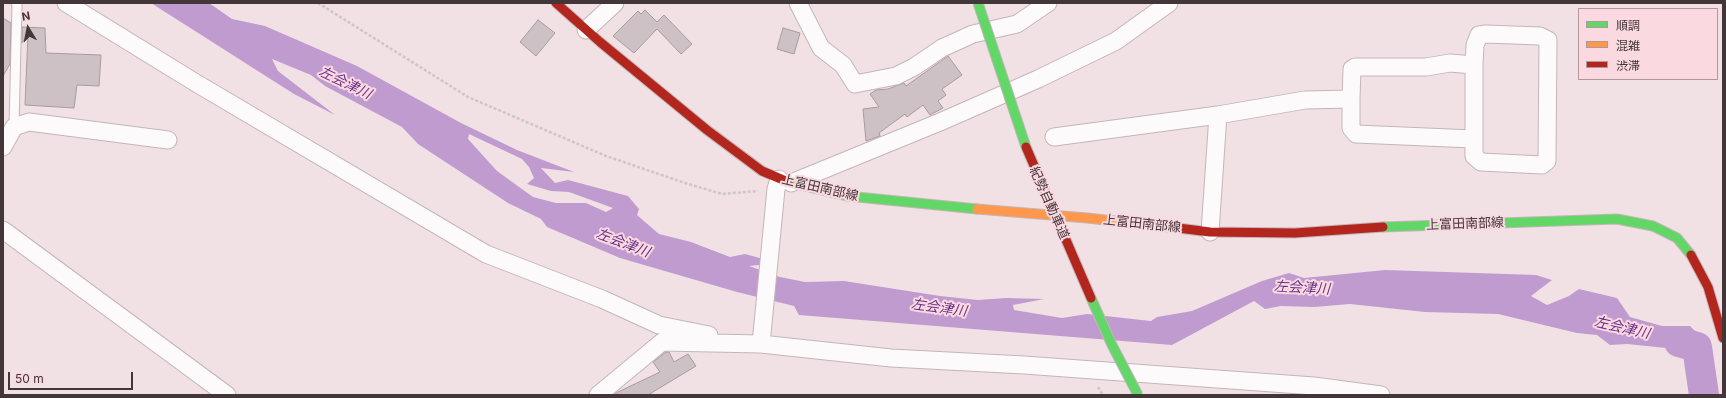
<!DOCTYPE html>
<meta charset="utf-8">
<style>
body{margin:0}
#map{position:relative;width:1726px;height:398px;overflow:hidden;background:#f2e1e4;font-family:Inter,"Noto Sans JP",sans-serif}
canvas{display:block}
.frame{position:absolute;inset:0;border:4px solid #423638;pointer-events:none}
.legend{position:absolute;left:1578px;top:8px;width:140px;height:72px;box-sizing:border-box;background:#fad9e0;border:1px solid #b0989d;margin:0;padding:5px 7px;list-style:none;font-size:12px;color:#423638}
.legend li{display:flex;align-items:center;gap:8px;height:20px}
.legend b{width:20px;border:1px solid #b0989d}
.north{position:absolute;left:8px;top:8px;width:40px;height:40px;-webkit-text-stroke:3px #fad9e0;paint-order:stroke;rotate:350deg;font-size:11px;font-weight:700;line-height:16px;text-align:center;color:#423638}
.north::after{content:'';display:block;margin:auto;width:14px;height:18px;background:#423638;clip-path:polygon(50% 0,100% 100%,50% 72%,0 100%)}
.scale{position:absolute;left:8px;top:372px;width:125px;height:18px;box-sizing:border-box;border:2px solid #423638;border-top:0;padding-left:5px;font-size:12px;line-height:14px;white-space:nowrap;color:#423638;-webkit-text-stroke:3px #fad9e0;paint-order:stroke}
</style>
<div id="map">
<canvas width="1726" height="398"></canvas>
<div class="frame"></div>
<ul class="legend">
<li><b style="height:5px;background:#63d668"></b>順調</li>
<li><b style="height:5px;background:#ff974d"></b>混雑</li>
<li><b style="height:5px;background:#b3261e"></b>渋滞</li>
</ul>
<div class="north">N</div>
<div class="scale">50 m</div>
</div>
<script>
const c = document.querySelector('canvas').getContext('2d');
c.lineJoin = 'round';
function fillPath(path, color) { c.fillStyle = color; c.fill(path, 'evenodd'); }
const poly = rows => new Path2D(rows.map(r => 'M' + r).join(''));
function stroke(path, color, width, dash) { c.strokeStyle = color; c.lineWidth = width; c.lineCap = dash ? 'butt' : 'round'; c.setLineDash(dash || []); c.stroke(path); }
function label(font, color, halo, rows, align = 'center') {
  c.font = font + ' Inter,"Noto Sans JP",sans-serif'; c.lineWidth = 4; c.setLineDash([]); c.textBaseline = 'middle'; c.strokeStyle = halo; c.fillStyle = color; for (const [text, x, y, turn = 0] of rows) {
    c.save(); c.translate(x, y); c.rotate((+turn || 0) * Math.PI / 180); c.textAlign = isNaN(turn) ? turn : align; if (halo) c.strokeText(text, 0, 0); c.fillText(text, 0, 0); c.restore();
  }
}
const water = poly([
 [151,3,209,3,232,19,265,26,357,66,461,123,517,150,574,172,541,168,555,183,568,180,628,196,639,209,637,215,659,234,691,242,730,257,745,254,778,263,749,266,780,277,805,282,844,281,940,296,978,300,1006,298,1044,299,1013,305,1014,310,1062,318,1087,314,1151,321,1157,317,1192,311,1262,281,1289,273,1304,278,1385,270,1536,275,1552,280,1531,296,1547,305,1569,296,1579,289,1617,298,1630,317,1662,326,1690,326,1705,341,1698,384,1694,364,1687,353,1676,349,1627,344,1610,345,1597,335,1577,333,1498,314,1425,312,1350,304,1314,307,1281,306,1265,309,1254,301,1172,345,799,315,794,306,737,292,620,258,547,227,541,219,508,203,418,144,402,127,325,86,311,75,272,59,278,71,335,115,294,94],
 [469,134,522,159,529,167,534,178,527,184,551,191,569,192,613,208,606,212,586,203,556,203,533,197,497,171,468,139]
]);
const river = poly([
 [1679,342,1697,347,1704,395]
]);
const building = poly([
 [645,10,657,22,664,15,692,44,681,54,657,29,634,53,613,36,638,11,641,14,645,10],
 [3,18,11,23,10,64,3,76,3,18],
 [538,20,555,33,536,56,520,42,538,20],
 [22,27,45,28,46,53,101,55,99,86,77,85,74,108,25,105,28,34,22,43,22,27],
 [783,28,800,33,794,54,777,49,783,28],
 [948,56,962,75,942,89,946,95,938,101,943,108,930,115,923,105,907,117,905,114,879,133,880,136,866,141,863,109,879,107,870,94,876,90,888,89,904,83,906,86,948,56],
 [666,352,669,352,674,362,688,354,696,366,648,395,614,395,618,392,660,372,653,362,666,352]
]);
const path = poly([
 [318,3,468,97,606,156,685,183,722,194,758,191],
 [1098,387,1103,395]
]);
const lane = poly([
 [14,127,17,4,16,3]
]);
const street = poly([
 [66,3,196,83,486,254,602,299,659,325,709,335],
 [798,3,821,48,843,65,855,84,896,76,914,67,942,48,973,34,1017,24,1048,3],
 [586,30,615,3],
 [1351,99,1351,128,1356,134,1473,139],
 [1054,137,1218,115,1305,100,1351,99,1352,69,1355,67,1426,67,1450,63,1474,65,1475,45,1479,35,1486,34,1540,36,1548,40,1547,161,1542,165,1481,162,1474,156,1474,65],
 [3,147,14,127,29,122,168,140],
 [791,183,940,122,1038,79,1116,41,1169,3],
 [3,230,227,395],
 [1210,232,1218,115],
 [761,344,776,189,779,179],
 [598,395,662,342,761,344,891,358,1024,365,1314,386,1381,395]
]);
const fast = poly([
 [788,182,847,196,977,209],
 [1383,227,1617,219,1653,226,1677,238,1691,255]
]);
const slow = poly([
 [977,209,1087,218,1170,227]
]);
const jam = poly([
 [556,3,600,42,707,130,762,171,788,182],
 [1170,227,1210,232,1295,233,1383,227],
 [1691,255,1708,287,1723,338]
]);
const fastBridge = poly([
 [978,3,1026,147],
 [1091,298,1112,345,1138,395]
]);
const jamBridge = poly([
 [1026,147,1091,298]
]);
const streetNames = [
 ["上富田南部線",820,188,13],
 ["紀勢自動車道",1049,203,66],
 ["上富田南部線",1142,224,6],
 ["上富田南部線",1465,224,-2]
];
const waterNames = [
 ["左会津川",345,83,26],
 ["左会津川",623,243,21],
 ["左会津川",1302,288,3],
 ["左会津川",939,308,8],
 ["左会津川",1622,328,13]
];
fillPath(water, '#c09bd0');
stroke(river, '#c09bd0', 30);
fillPath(building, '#cec1c6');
stroke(building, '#a79b9f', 1);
stroke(lane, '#c3b6b8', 11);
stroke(street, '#c3b6b8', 19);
stroke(fast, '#c3b6b8', 11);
stroke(slow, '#c3b6b8', 11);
stroke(jam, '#c3b6b8', 11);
stroke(path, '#ccc6c8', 2.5, [3, 2]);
stroke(lane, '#fdfafb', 9);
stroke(street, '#fdfafb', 17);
stroke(fast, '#63d668', 9);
stroke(slow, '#ff974d', 9);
stroke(jam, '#b3261e', 9);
stroke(fastBridge, '#c3b6b8', 11, []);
stroke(jamBridge, '#c3b6b8', 11, []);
stroke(fastBridge, '#63d668', 9);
stroke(jamBridge, '#b3261e', 9);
label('13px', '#423638', '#fad9e0', streetNames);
label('italic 14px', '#6a3089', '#fad9e0', waterNames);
</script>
